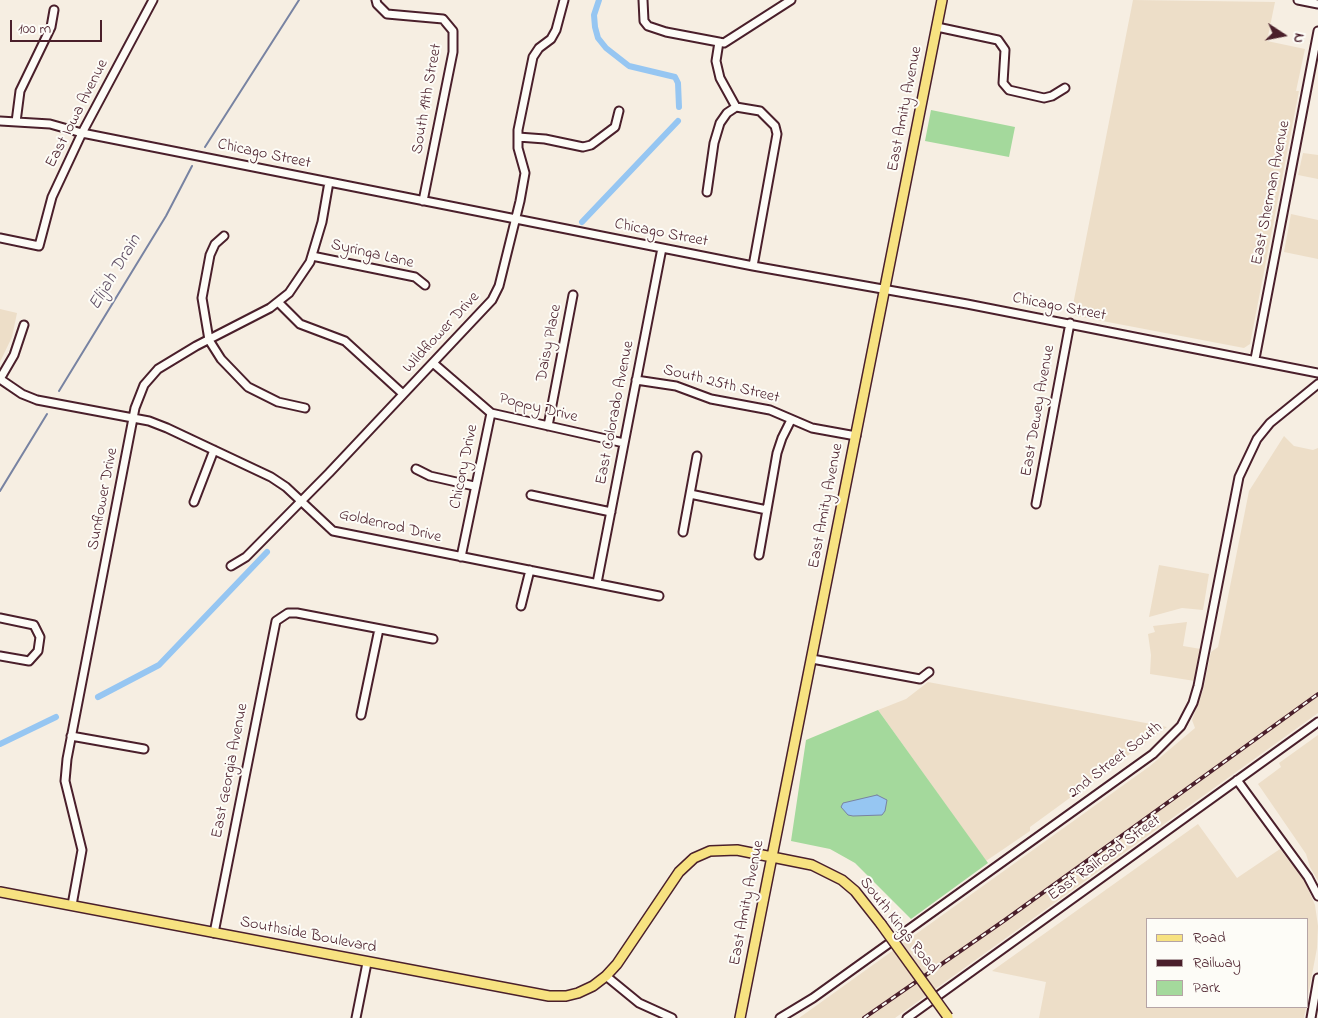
<!DOCTYPE html>
<style>
body{margin:0}
#map{position:relative;width:1318px;height:1018px;overflow:hidden;background:#f6eee2;font-family:"Indie Flower",sans-serif}
canvas{display:block}
.legend{position:absolute;left:1146px;top:918px;width:162px;height:90px;box-sizing:border-box;background:#fdfcf7;border:1px solid #b5a4a5;margin:0;padding:6px 9px;list-style:none;font-size:15px;color:#4a1f2b}
.legend li{display:flex;align-items:center;gap:10px;height:25px}
.legend b{width:25px;border:1px solid #b5a4a5}
.north{position:absolute;left:1258px;top:10px;width:50px;height:50px;-webkit-text-stroke:4px #fdfcf7;paint-order:stroke;rotate:101deg;font-size:14px;font-weight:700;line-height:20px;text-align:center;color:#4a1f2b}
.north::after{content:'';display:block;margin:auto;width:18px;height:22px;background:#4a1f2b;clip-path:polygon(50% 0,100% 100%,50% 72%,0 100%)}
.scale{position:absolute;left:10px;top:20px;width:92px;height:22px;box-sizing:border-box;border:2px solid #4a1f2b;border-top:0;padding-left:6px;font-size:15px;line-height:18px;white-space:nowrap;color:#4a1f2b;-webkit-text-stroke:4px #fdfcf7;paint-order:stroke}
</style>
<div id="map">
<canvas width="1318" height="1018"></canvas>
<ul class="legend">
<li><b style="height:6px;background:#f7e281"></b>Road</li>
<li><b style="height:6px;background:#4a1f2b"></b>Railway</li>
<li><b style="height:14px;background:#a4d99c"></b>Park</li>
</ul>
<div class="north">N</div>
<div class="scale">100 m</div>
</div>
<script>
const c = document.querySelector('canvas').getContext('2d');
c.lineJoin = 'round';
function fillPath(path, color) { c.fillStyle = color; c.fill(path, 'evenodd'); }
const poly = rows => new Path2D(rows.map(r => 'M' + r).join(''));
function stroke(path, color, width, dash) { c.strokeStyle = color; c.lineWidth = width; c.lineCap = dash ? 'butt' : 'round'; c.setLineDash(dash || []); c.stroke(path); }
function label(font, color, halo, rows, align = 'center') {
  c.font = font + ' "Indie Flower",sans-serif'; c.lineWidth = 4; c.setLineDash([]); c.textBaseline = 'middle'; c.strokeStyle = halo; c.fillStyle = color; for (const [text, x, y, turn = 0] of rows) {
    c.save(); c.translate(x, y); c.rotate((+turn || 0) * Math.PI / 180); c.textAlign = isNaN(turn) ? turn : align; if (halo) c.strokeText(text, 0, 0); c.fillText(text, 0, 0); c.restore();
  }
}
const built = poly([
 [1133,0,1275,2,1267,41,1305,49,1296,91,1299,91,1250,344,1244,348,1071,315],
 [1303,153,1318,155,1318,179,1298,175],
 [1291,214,1318,220,1318,259,1284,252],
 [0,309,17,313,12,337,0,362],
 [1284,436,1294,446,1313,450,1318,448,1318,713,895,1018,799,1018,1150,766,1195,728,1192,720,1203,690,1211,652,1218,647,1249,491],
 [1159,565,1209,574,1203,610,1182,608,1149,617],
 [1187,622,1183,646,1201,649,1195,681,1150,674,1151,655,1148,634,1155,632,1153,626],
 [928,682,1167,727,1030,827,1030,831,986,861,878,710,906,699],
 [1318,735,1318,881,1310,867,1306,854,1258,784,1281,767,1279,763],
 [1198,824,1237,878,1280,849,1305,881,1315,905,1318,926,1317,948,1307,1001,1307,919,1147,919,1147,1007,1306,1007,1304,1018,1039,1018,1046,982,992,971]
]);
const green = poly([
 [931,110,1015,127,1009,157,925,141],
 [878,710,988,863,911,919,855,863,830,849,791,841,806,740]
]);
const water = poly([
 [877,795,887,800,885,811,882,815,853,816,848,815,841,807,843,803,877,795]
]);
const stream = poly([
 [205,147,299,0],
 [59,391,166,216,192,166],
 [0,491,47,414]
]);
const canal = poly([
 [599,0,594,15,595,27,598,38,606,48,629,66,675,77,678,83,679,107],
 [582,222,678,121],
 [98,697,159,665,267,552],
 [0,744,56,717]
]);
const minor = poly([
 [376,0,377,4,387,14,443,19,453,31,453,52,423,201],
 [643,0,644,21,648,26,666,32,724,43,791,0],
 [1298,0,1318,4],
 [937,27,998,40,1005,50,1003,83,1009,90,1044,98,1052,96,1065,88],
 [719,42,716,61,720,78,736,107],
 [736,107,760,111,775,126,777,134,753,266],
 [0,121,50,124,82,133,753,266,967,304,1318,373],
 [16,122,20,91,51,27,54,10],
 [518,137,545,139,583,147,591,145,615,127,619,111],
 [707,192,714,143,720,123,727,113,736,107],
 [224,236,215,244,210,255,202,298,209,340,221,359,248,387,278,402,305,408],
 [0,238,39,246,52,197,82,133,153,0],
 [312,256,415,277,425,285],
 [278,302,300,324,345,341,403,394],
 [1255,359,1318,31],
 [433,363,491,413,624,443],
 [0,379,22,394,37,400,149,421,167,428,271,477,286,487,333,531,659,596],
 [0,379,14,355,24,325],
 [636,380,676,386,711,399,770,410,812,428,856,436],
 [548,426,573,295],
 [416,469,430,476,474,486],
 [690,494,767,510],
 [531,495,611,512],
 [194,502,214,450],
 [1036,504,1070,323],
 [683,532,697,456],
 [759,555,777,453,782,438,791,420],
 [461,557,491,413],
 [231,566,246,557,329,473,492,300,499,286,520,201,525,173,518,148,518,130,533,57,539,48,551,39,556,30,564,0],
 [597,583,662,248],
 [521,606,530,570],
 [0,618,34,625,40,637,38,651,29,661,0,656],
 [812,659,920,679,929,672],
 [361,715,379,629],
 [71,736,144,749],
 [1237,780,1308,877,1318,896],
 [72,905,82,850,65,781,67,759,135,408,144,385,158,369,196,346,270,308,289,293,310,262,322,222,329,182],
 [214,933,276,621,288,613,297,613,433,639],
 [606,976,639,1003,672,1018],
 [356,1018,367,963],
 [780,1018,813,998,1153,754,1181,726,1193,703,1198,686,1239,477,1257,439,1270,423,1318,384],
 [907,1018,1318,722],
 [1311,1018,1318,978]
]);
const major = poly([
 [0,892,549,996,566,996,578,993,593,986,606,976,617,964,679,872,694,858,710,851,737,850,812,865,842,880,855,891,881,924],
 [740,1018,942,0]
]);
const rail = poly([
 [864,1018,1005,920,1318,694]
]);
const majorBridge = poly([
 [881,924,948,1017]
]);
const streetNames = [
 ["South 19th Street",428,99,-80],
 ["East Amity Avenue",906,109,-79],
 ["East Iowa Avenue",78,114,-63],
 ["Chicago Street",264,155,12],
 ["East Sherman Avenue",1272,193,-79],
 ["Chicago Street",661,234,11],
 ["Syringa Lane",372,255,13],
 ["Chicago Street",1059,308,11],
 ["Wildflower Drive",442,333,-47],
 ["Daisy Place",550,343,-79],
 ["South 25th Street",721,385,14],
 ["Poppy Drive",538,409,14],
 ["East Dewey Avenue",1039,411,-80],
 ["East Colorado Avenue",616,413,-79],
 ["Chicory Drive",465,467,-78],
 ["Sunflower Drive",104,499,-79],
 ["East Amity Avenue",827,506,-79],
 ["Goldenrod Drive",390,527,13],
 ["2nd Street South",1116,761,-38],
 ["East Georgia Avenue",231,771,-79],
 ["East Railroad Street",1105,859,-36],
 ["East Amity Avenue",748,903,-79],
 ["South Kings Road",898,926,52],
 ["Southside Boulevard",308,936,11]
];
const waterNames = [
 ["Elijah Drain",116,273,-59]
];
fillPath(built, '#eddec8');
fillPath(green, '#a4d99c');
fillPath(water, '#96c6f2');
stroke(water, '#7883a2', 1);
stroke(stream, '#7883a2', 2);
stroke(canal, '#96c6f2', 6);
stroke(minor, '#4a1f2b', 11);
stroke(major, '#4a1f2b', 12);
stroke(minor, '#fdfcf7', 7);
stroke(major, '#f7e281', 9);
stroke(rail, '#4a1f2b', 4);
stroke(rail, '#fdfcf7', 2, [5.5]);
stroke(majorBridge, '#4a1f2b', 12, []);
stroke(majorBridge, '#f7e281', 9);
label('16px', '#4a1f2b', '#fdfcf7', streetNames);
label('italic 18px', '#615167', '#fdfcf7', waterNames);
</script>
